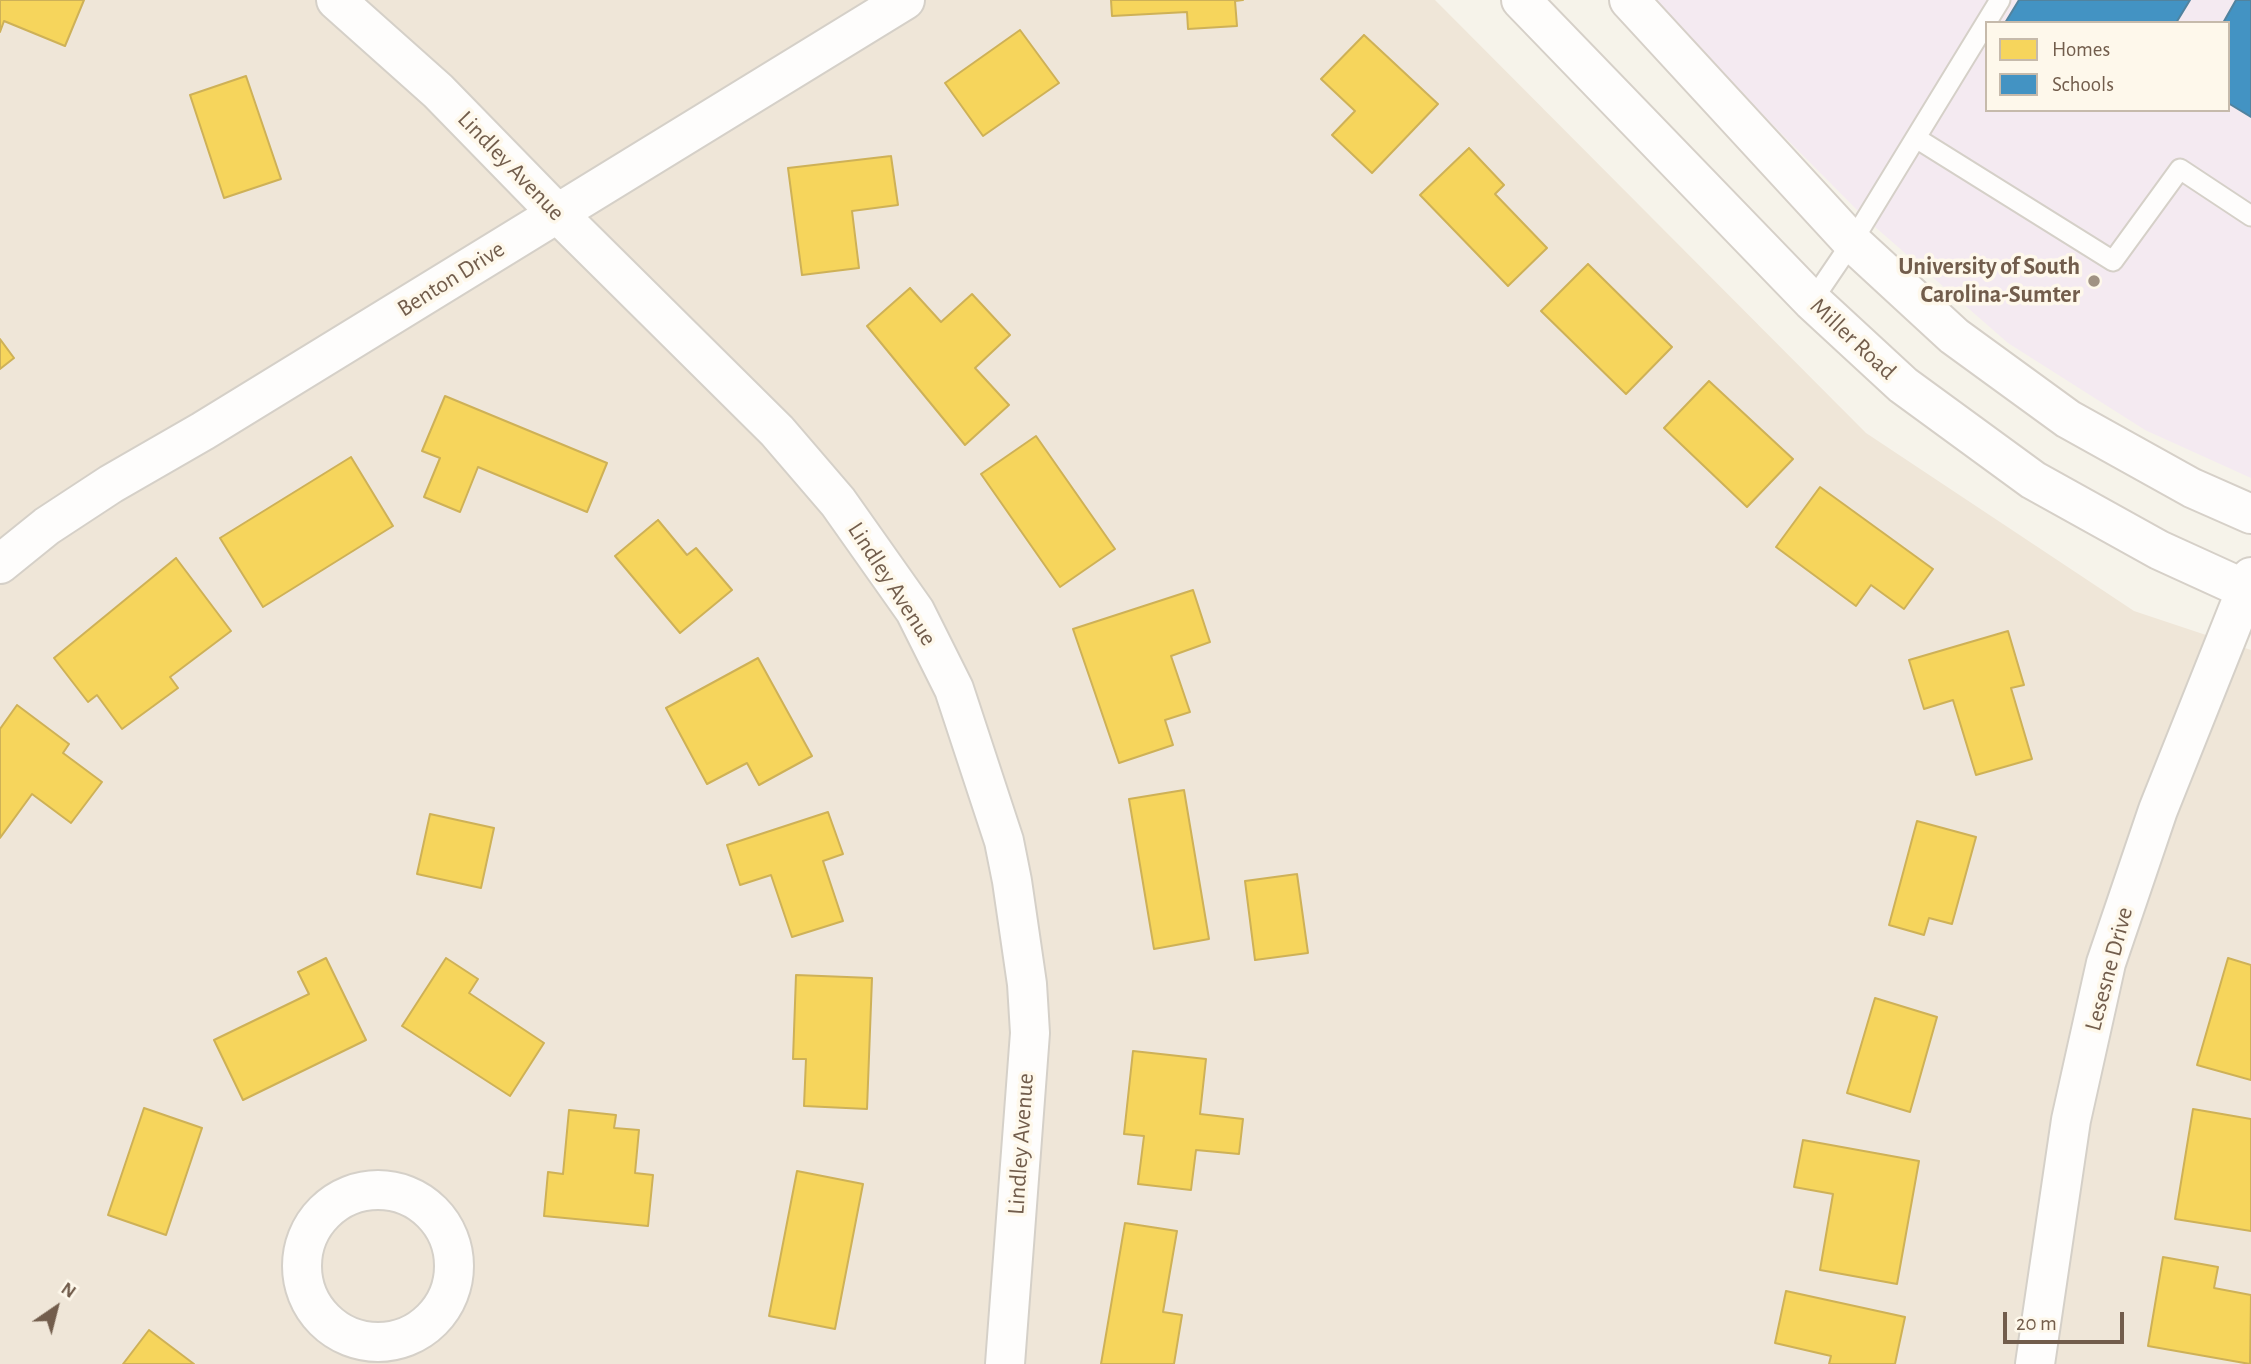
<!DOCTYPE html>
<style>
body{margin:0}
#map{position:relative;width:2251px;height:1364px;overflow:hidden;background:#f6f3ea;font-family:"Alegreya Sans",sans-serif}
canvas{display:block}
.legend{position:absolute;left:1985px;top:21px;width:245px;height:91px;box-sizing:border-box;background:#fef8eb;border:2px solid #c6baab;margin:0;padding:9px 12px;list-style:none;font-size:21px;color:#725d4c}
.legend li{display:flex;align-items:center;gap:14px;height:35px}
.legend b{width:35px;border:2px solid #c6baab}
.north{position:absolute;left:21px;top:1273px;width:70px;height:70px;-webkit-text-stroke:5px #fef8eb;paint-order:stroke;rotate:35deg;font-size:19px;font-weight:700;line-height:28px;text-align:center;color:#725d4c}
.north::after{content:'';display:block;margin:auto;width:24px;height:32px;background:#725d4c;clip-path:polygon(50% 0,100% 100%,50% 72%,0 100%)}
.scale{position:absolute;left:2003px;top:1312px;width:121px;height:32px;box-sizing:border-box;border:4px solid #725d4c;border-top:0;padding-left:9px;font-size:21px;line-height:24px;white-space:nowrap;color:#725d4c;-webkit-text-stroke:5px #fef8eb;paint-order:stroke}
</style>
<div id="map">
<canvas width="2251" height="1364"></canvas>
<ul class="legend">
<li><b style="height:19px;background:#f6d55c"></b>Homes</li>
<li><b style="height:19px;background:#4393c3"></b>Schools</li>
</ul>
<div class="north">N</div>
<div class="scale">20 m</div>
</div>
<script>
const c = document.querySelector('canvas').getContext('2d');
c.lineJoin = 'round';
function fillPath(path, color) { c.fillStyle = color; c.fill(path, 'evenodd'); }
const poly = rows => new Path2D(rows.map(r => 'M' + r).join(''));
function stroke(path, color, width, dash) { c.strokeStyle = color; c.lineWidth = width; c.lineCap = dash ? 'butt' : 'round'; c.setLineDash(dash || []); c.stroke(path); }
function label(font, color, halo, rows, align = 'center') {
  c.font = font + ' "Alegreya Sans",sans-serif'; c.lineWidth = 7; c.setLineDash([]); c.textBaseline = 'middle'; c.strokeStyle = halo; c.fillStyle = color; for (const [text, x, y, turn = 0] of rows) {
    c.save(); c.translate(x, y); c.rotate((+turn || 0) * Math.PI / 180); c.textAlign = isNaN(turn) ? turn : align; if (halo) c.strokeText(text, 0, 0); c.fillText(text, 0, 0); c.restore();
  }
}
const residential = poly([
 [0,0,1435,0,1866,433,2134,611,2251,650,2251,1364,0,1364]
]);
const education = poly([
 [1649,0,2251,0,2251,478,2145,430,2008,343,1866,219],
 [1987,23,2228,23,2228,110,1987,110]
]);
const homes = poly([
 [0,0,84,0,65,46,4,21,0,32,0,0],
 [1111,0,1243,0,1235,1,1237,26,1188,29,1187,12,1112,16,1111,0],
 [1020,30,1059,83,983,136,945,83,1020,30],
 [1364,35,1438,104,1372,173,1332,135,1355,111,1321,79,1364,35],
 [246,76,281,179,224,198,190,95,246,76],
 [1469,148,1504,185,1495,194,1547,248,1508,286,1420,195,1469,148],
 [891,156,898,205,852,211,859,268,802,275,788,168,891,156],
 [1588,264,1672,347,1626,394,1541,311,1588,264],
 [910,288,941,322,972,294,1010,335,975,368,1009,405,965,445,867,326,910,288],
 [0,339,14,358,0,369,0,339],
 [1709,381,1793,459,1747,507,1664,428,1709,381],
 [445,396,607,463,587,512,478,467,460,512,424,497,440,458,422,451,445,396],
 [1036,436,1115,549,1060,587,981,474,1036,436],
 [351,457,393,526,263,607,220,538,351,457],
 [1820,487,1933,569,1904,609,1871,585,1856,606,1776,547,1820,487],
 [658,520,687,555,696,548,732,590,680,633,615,556,658,520],
 [176,558,231,631,170,677,178,688,122,729,97,695,88,702,54,658,176,558],
 [1193,590,1210,642,1171,656,1190,712,1165,720,1173,745,1119,763,1073,629,1193,590],
 [2008,631,2024,685,2011,688,2032,759,1976,775,1953,700,1924,709,1909,660,2008,631],
 [758,658,812,756,759,785,747,763,707,784,666,708,758,658],
 [17,705,69,744,63,753,102,782,71,823,32,794,0,838,0,729,17,705],
 [1184,790,1209,939,1154,949,1129,799,1184,790],
 [828,812,843,854,823,861,843,921,792,937,771,875,740,885,727,845,828,812],
 [430,814,494,828,481,888,417,874,430,814],
 [1917,821,1976,837,1952,924,1929,918,1924,935,1889,925,1917,821],
 [1297,874,1308,953,1255,960,1245,881,1297,874],
 [326,958,366,1040,243,1100,214,1040,309,994,298,972,326,958],
 [446,958,478,979,469,993,544,1043,510,1096,402,1026,446,958],
 [2228,958,2251,965,2251,1080,2197,1065,2228,958],
 [796,975,872,978,867,1109,804,1106,806,1059,793,1059,796,975],
 [1875,998,1937,1017,1910,1112,1847,1093,1875,998],
 [1133,1051,1206,1059,1200,1114,1243,1119,1239,1154,1196,1150,1191,1190,1138,1184,1144,1136,1124,1134,1133,1051],
 [144,1108,202,1128,166,1235,108,1215,144,1108],
 [2193,1109,2251,1119,2251,1231,2175,1219,2193,1109],
 [569,1110,616,1115,614,1128,639,1130,635,1173,653,1175,648,1226,544,1216,548,1172,563,1174,569,1110],
 [1803,1140,1919,1161,1897,1284,1820,1270,1833,1194,1794,1187,1803,1140],
 [797,1171,863,1184,835,1329,769,1316,797,1171],
 [1125,1223,1177,1231,1163,1312,1182,1315,1174,1364,1101,1364,1125,1223],
 [2163,1257,2218,1267,2214,1288,2251,1295,2250,1364,2148,1346,2163,1257],
 [1786,1291,1905,1317,1895,1364,1829,1364,1831,1356,1775,1343,1786,1291],
 [149,1330,194,1364,123,1364,149,1330]
]);
const schools = poly([
 [2019,0,2190,0,2176,23,2005,23,2019,0],
 [2236,0,2251,0,2251,117,2228,103,2228,23,2223,23,2236,0]
]);
const lane = poly([
 [1916,138,2113,261,2180,169,2251,216],
 [1812,301,1852,242,2000,0]
]);
const street = poly([
 [336,0,438,91,558,214,777,431,838,502,915,611,954,689,1004,841,1012,881,1027,984,1030,1033,1005,1364],
 [0,564,47,526,111,484,203,431,905,0],
 '302 1266a76 76 0 1 1 152 0a76 76 0 1 1-152 0Z',
 [2035,1364,2071,1120,2106,963,2158,810,2251,577]
]);
const secondary = poly([
 [1521,0,1812,301,1903,385,2033,480,2159,550,2251,592],
 [1629,0,1852,242,1954,336,2068,419,2192,488,2251,514]
]);
const markers = [
 [2094,281,7,"#a09283"]
];
const streetNames = [
 ["Lindley Avenue",511,166,46],
 ["Benton Drive",451,279,-32],
 ["Miller Road",1853,339,43],
 ["Lindley Avenue",892,584,57],
 ["Lesesne Drive",2109,969,-75],
 ["Lindley Avenue",1021,1144,-86]
];
const poiNames = [
 ["University of South",2080,267],
 ["Carolina-Sumter",2080,295]
];
fillPath(residential, '#efe6d8');
fillPath(education, '#f4eaf1');
fillPath(homes, '#f6d55c');
stroke(homes, '#ceb157', 2);
fillPath(schools, '#4393c3');
stroke(schools, '#51839f', 2);
stroke(lane, '#d5d0c8', 23);
stroke(street, '#d5d0c8', 42);
stroke(secondary, '#d6d0c8', 42);
stroke(lane, '#fefdfc', 19);
stroke(street, '#fefdfc', 38);
stroke(secondary, '#fefdfc', 38);
for (const [x, y, r, color] of markers) { const dot = new Path2D(); dot.arc(x, y, r, 0, 2 * Math.PI); c.fillStyle = color; c.fill(dot); stroke(dot, '#fef8eb', 2.5); }
label('24px', '#725d4c', '#fef8eb', streetNames);
label('bold 24px', '#725d4c', '#fef8eb', poiNames, 'right');
</script>
